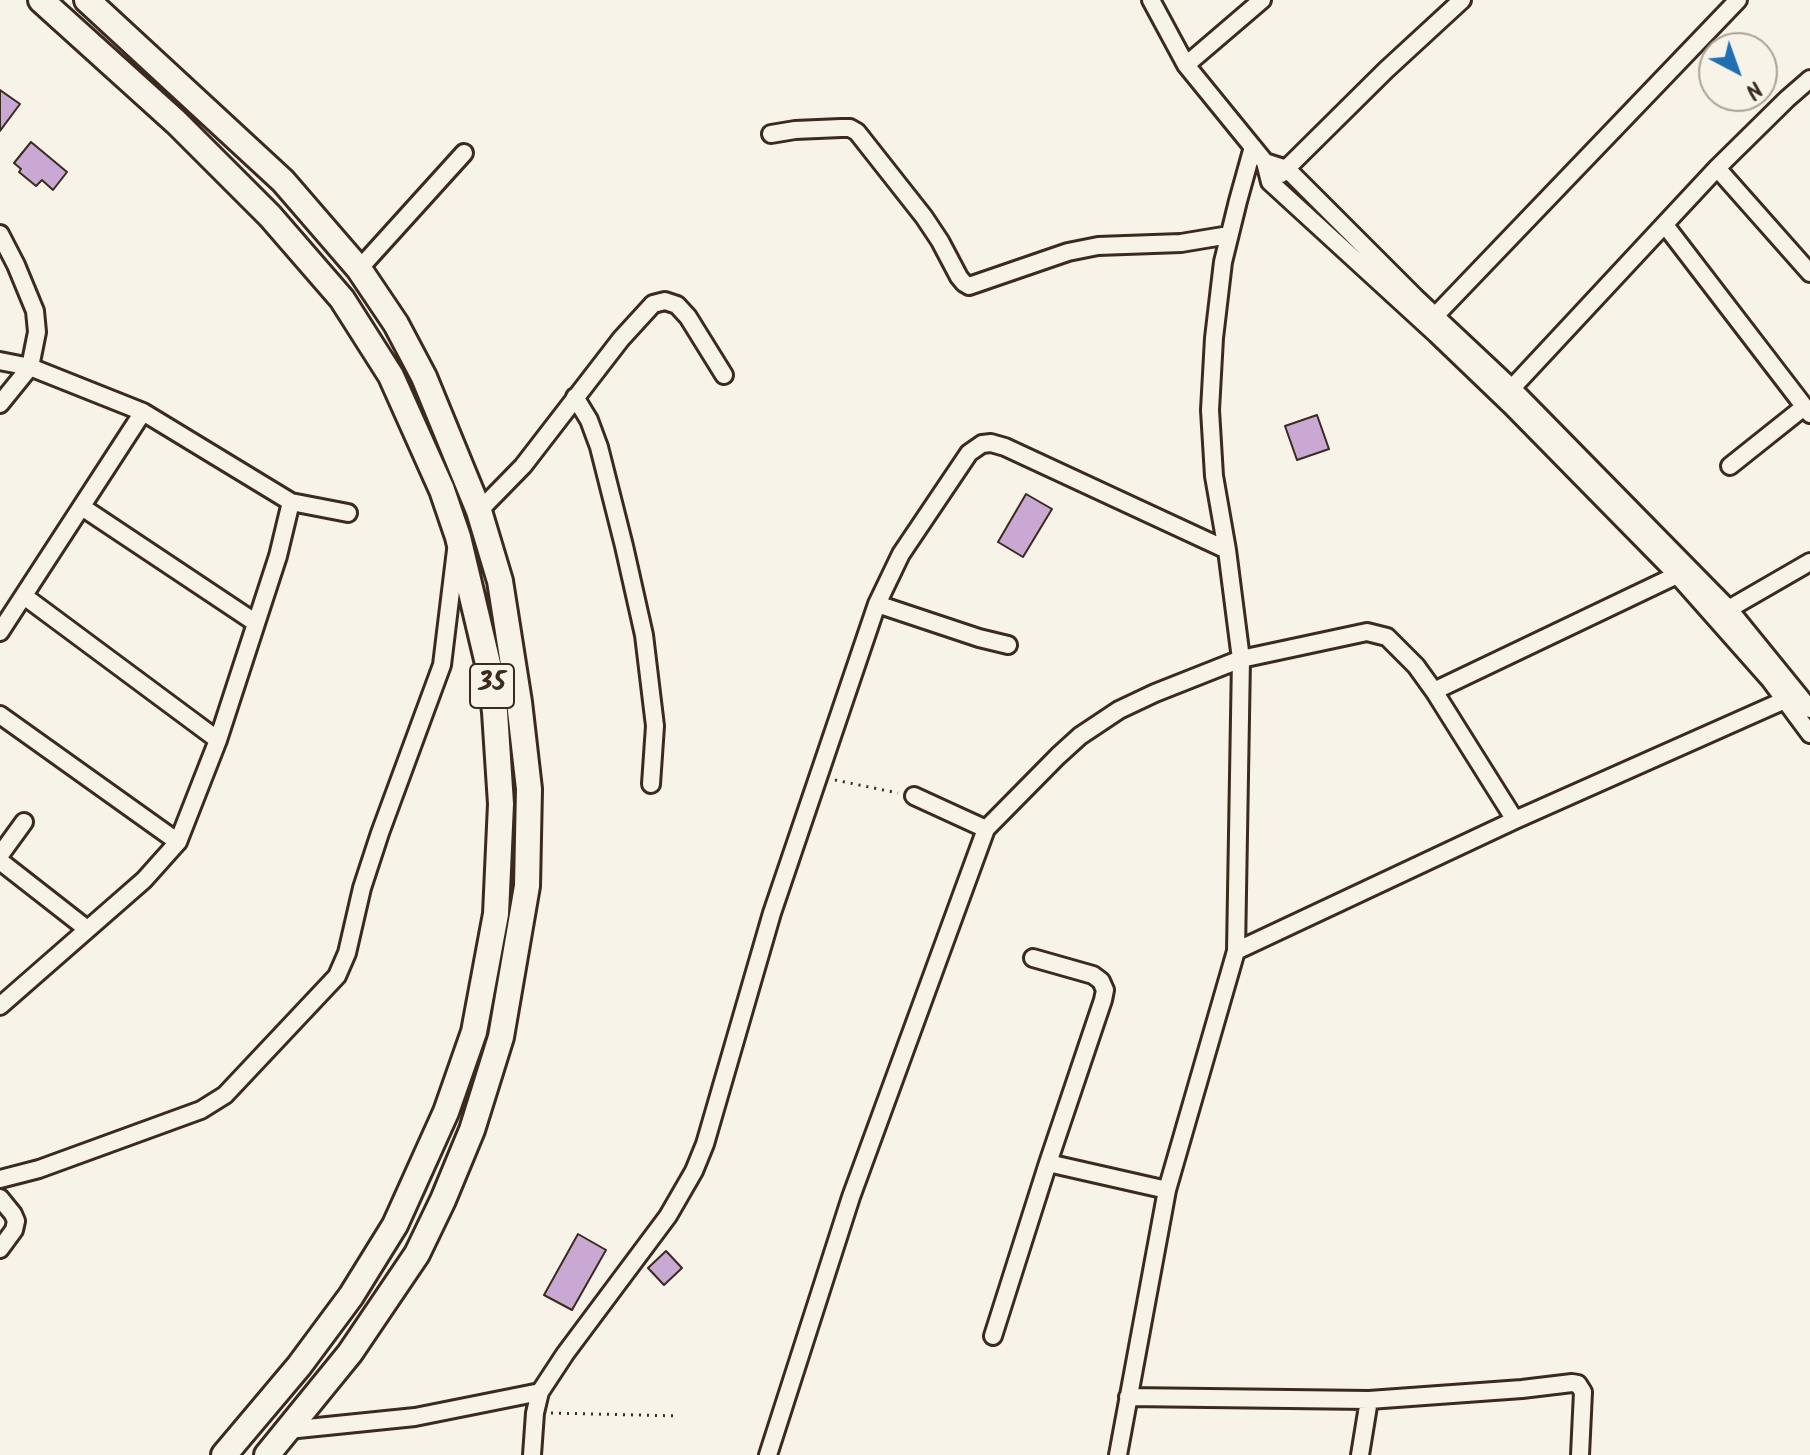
<!DOCTYPE html>
<style>
body{margin:0}
#map{position:relative;width:1810px;height:1455px;overflow:hidden;background:#f7f3e8;font-family:Kalam,sans-serif}
canvas{display:block}
.north{position:absolute;left:1698px;top:32px;width:80px;height:80px;box-sizing:border-box;background:#f7f3e8;border:2px solid #aca397;border-radius:50%;rotate:139deg;font-size:22px;font-weight:700;line-height:32px;text-align:center;color:#3b2a1e}
.north::after{content:'';display:block;margin:auto;width:28px;height:36px;background:#1f6fb2;clip-path:polygon(50% 0,100% 100%,50% 72%,0 100%)}
</style>
<div id="map">
<canvas width="1810" height="1455"></canvas>
<div class="north">N</div>
</div>
<script>
const c = document.querySelector('canvas').getContext('2d');
c.lineJoin = 'round';
function fillPath(path, color) { c.fillStyle = color; c.fill(path, 'evenodd'); }
const poly = rows => new Path2D(rows.map(r => 'M' + r).join(''));
function stroke(path, color, width, dash) { c.strokeStyle = color; c.lineWidth = width; c.lineCap = dash ? 'butt' : 'round'; c.setLineDash(dash || []); c.stroke(path); }
function label(font, color, halo, rows, align = 'center') {
  c.font = font + ' Kalam,sans-serif'; c.lineWidth = 7; c.setLineDash([]); c.textBaseline = 'middle'; c.strokeStyle = halo; c.fillStyle = color; for (const [text, x, y, turn = 0] of rows) {
    c.save(); c.translate(x, y); c.rotate((+turn || 0) * Math.PI / 180); c.textAlign = isNaN(turn) ? turn : align; if (halo) c.strokeText(text, 0, 0); c.fillText(text, 0, 0); c.restore();
  }
}
const building = poly([
 [0,90,20,104,0,131,0,90],
 [31,142,67,172,53,190,42,180,36,186,19,172,21,169,14,163,31,142],
 [1317,415,1329,449,1297,460,1285,426,1317,415],
 [1026,494,1052,509,1023,557,998,542,1026,494],
 [578,1234,606,1250,572,1310,544,1295,578,1234],
 [666,1251,682,1268,664,1285,648,1268,666,1251]
]);
const path = poly([
 [835,780,898,793],
 [551,1413,679,1416]
]);
const minor = poly([
 [1151,0,1186,65,1265,162,1270,182,1436,334,1511,406,1677,575,1770,680,1810,734],
 [1186,65,1262,0],
 [771,134,795,130,841,128,850,128,857,132,924,217,940,241,959,277,964,283,969,286,1068,252,1098,246,1181,243,1229,235],
 [1265,162,1287,169,1415,297,1512,388,1728,608,1810,709],
 [1717,168,1810,273],
 [1281,174,1386,70,1462,0],
 [1665,225,1810,414],
 [0,234,16,265,35,311,37,332,30,367,0,404],
 [359,269,464,153],
 [1435,316,1738,0],
 [0,361,30,367,143,412,291,502,348,513],
 [1512,388,1717,168,1787,99,1810,79],
 [575,397,589,420,599,447,624,546,644,635,655,726,651,784],
 [1730,466,1804,407],
 [82,507,256,623],
 [479,511,523,466,621,339,653,304,665,301,677,305,688,317,724,375],
 [24,596,218,740],
 [877,604,979,638,1008,645],
 [1720,614,1810,562],
 [0,632,143,412],
 [1434,691,1677,575],
 [0,715,178,842],
 [914,796,986,829],
 [0,855,24,822],
 [0,861,87,929],
 [1236,951,1515,820,1794,696],
 [0,1006,144,880,178,842,218,740,278,556,291,502],
 [1048,1163,1167,1190],
 [0,1179,39,1169,201,1110,225,1095,337,976,347,953,362,888,380,833,442,665,456,550],
 [0,1198,13,1214,16,1221,14,1230,0,1249],
 [993,1336,1048,1163,1103,1000,1105,990,1101,981,1093,975,1033,958],
 [1128,1397,1369,1400,1522,1389,1572,1383,1578,1384,1583,1392,1580,1455],
 [288,1430,415,1417,540,1392],
 [532,1455,535,1413,540,1392,565,1354,668,1216,694,1171,705,1144,772,913,877,604,901,554,969,453,982,444,991,443,1005,447,1227,550],
 [768,1455,851,1197,986,829,1058,756,1080,736,1119,710,1155,693,1241,659,1367,632,1387,637,1416,666,1434,691,1515,820],
 [1118,1455,1167,1190,1236,951,1241,659,1227,550,1214,476,1210,410,1214,338,1223,262,1238,201,1253,147],
 [1360,1455,1369,1400]
]);
const highway = poly([
 [41,0,176,122,270,216,342,299,391,376,442,490,458,537,489,668,495,712,501,804,496,914,474,1032,446,1112,395,1225,351,1296,299,1366,224,1455],
 [87,0,283,181,359,269,396,324,424,377,479,511,500,581,519,702,529,789,527,886,501,1037,472,1130,443,1200,417,1254,350,1353,267,1455]
]);
const shields = [
 [492,686,44]
];
const shieldNames = [
 ["35",492,686]
];
fillPath(building, '#c9a8d3');
stroke(building, '#3b2a1e', 2);
stroke(minor, '#3b2a1e', 22);
stroke(highway, '#3b2a1e', 30);
stroke(path, '#3b2a1e', 3, [2, 6]);
stroke(minor, '#f7f3e8', 16);
stroke(highway, '#f7f3e8', 24);
for (const [x, y, w] of shields) { const box = new Path2D(); box.roundRect(x - w / 2, y - 22, w, 44, 6); c.fillStyle = '#f7f3e8'; c.fill(box); stroke(box, '#3b2a1e', 2); }
label('bold 26px', '#3b2a1e', null, shieldNames);
</script>
